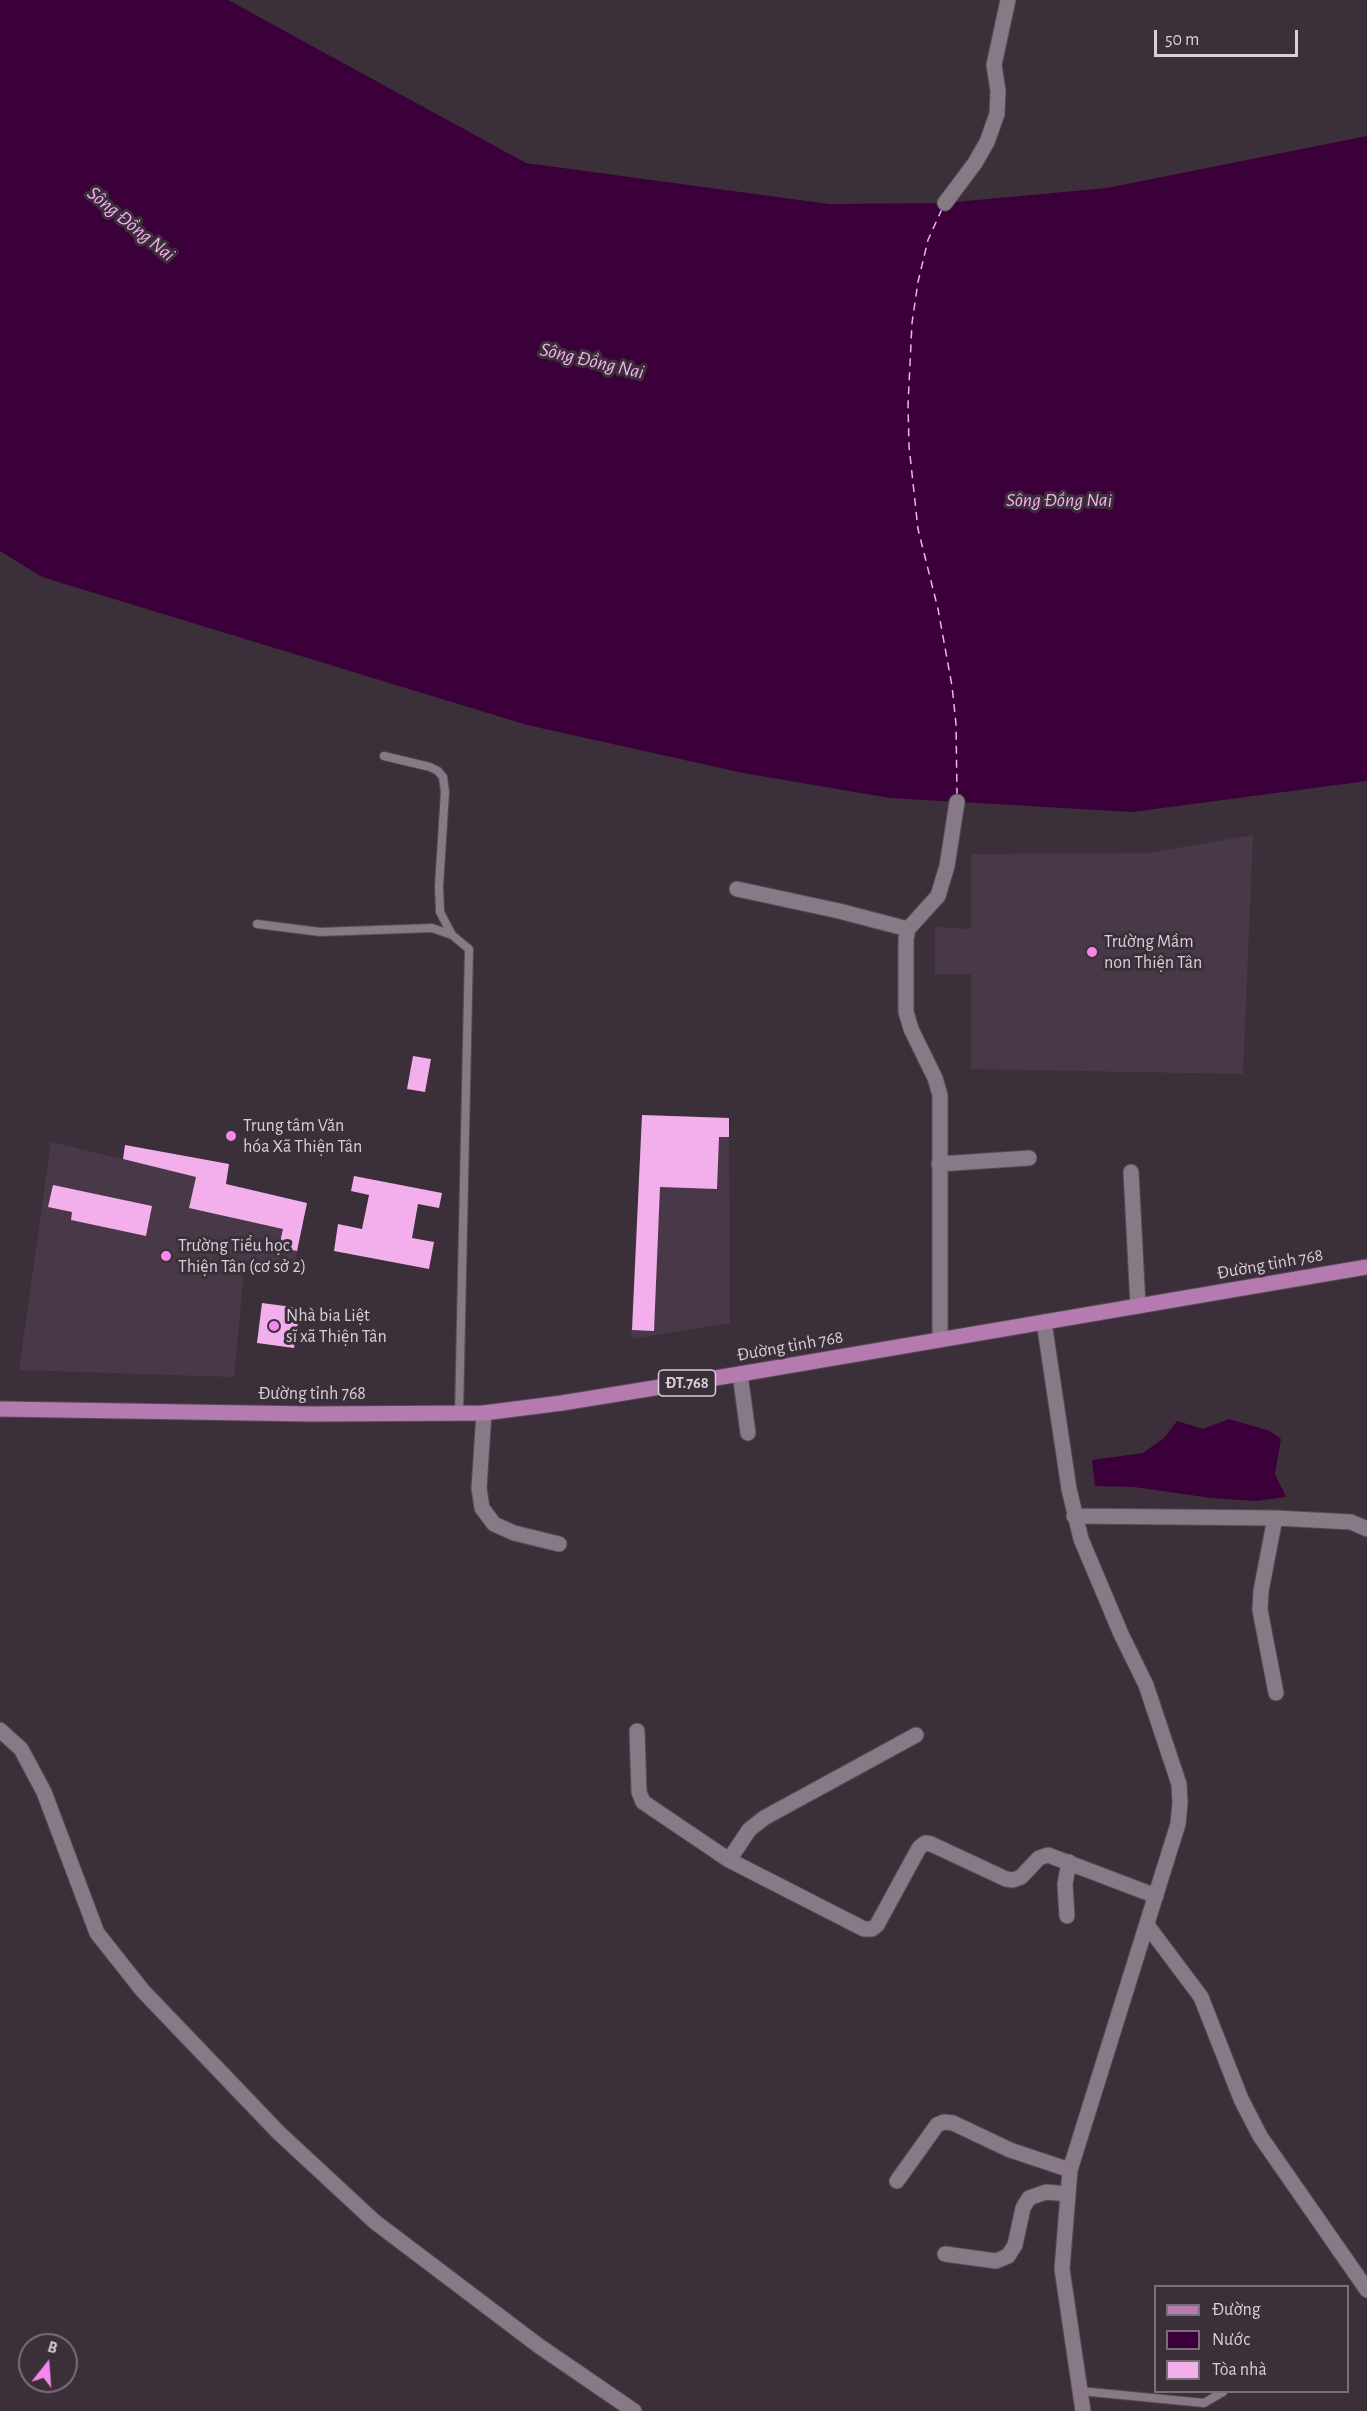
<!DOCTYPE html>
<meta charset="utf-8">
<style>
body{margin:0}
#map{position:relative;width:1367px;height:2411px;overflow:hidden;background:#3b2f3a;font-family:"Alegreya Sans",sans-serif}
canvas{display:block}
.legend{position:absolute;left:1154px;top:2285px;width:195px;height:108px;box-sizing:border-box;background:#3b2f3a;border:2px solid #796f78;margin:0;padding:8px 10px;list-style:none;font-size:18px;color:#d7d0d6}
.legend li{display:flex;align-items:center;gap:12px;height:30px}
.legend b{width:30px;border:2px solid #796f78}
.north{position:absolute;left:18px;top:2333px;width:60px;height:60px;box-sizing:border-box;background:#3b2f3a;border:2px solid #796f78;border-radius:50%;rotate:17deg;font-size:16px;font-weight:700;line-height:24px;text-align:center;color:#d7d0d6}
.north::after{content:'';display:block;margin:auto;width:21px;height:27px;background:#f688ed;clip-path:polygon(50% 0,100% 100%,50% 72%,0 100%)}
.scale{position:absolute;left:1154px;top:30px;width:144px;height:27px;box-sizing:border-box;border:3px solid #d7d0d6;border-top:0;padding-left:8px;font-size:18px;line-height:21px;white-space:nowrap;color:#d7d0d6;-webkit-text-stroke:4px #3b2f3a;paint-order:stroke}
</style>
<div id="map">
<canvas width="1367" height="2411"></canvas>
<ul class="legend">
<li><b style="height:8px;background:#b57aaf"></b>Đường</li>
<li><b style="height:16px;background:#3b0039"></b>Nước</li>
<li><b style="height:16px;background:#f3aeec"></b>Tòa nhà</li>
</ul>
<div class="north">B</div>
<div class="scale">50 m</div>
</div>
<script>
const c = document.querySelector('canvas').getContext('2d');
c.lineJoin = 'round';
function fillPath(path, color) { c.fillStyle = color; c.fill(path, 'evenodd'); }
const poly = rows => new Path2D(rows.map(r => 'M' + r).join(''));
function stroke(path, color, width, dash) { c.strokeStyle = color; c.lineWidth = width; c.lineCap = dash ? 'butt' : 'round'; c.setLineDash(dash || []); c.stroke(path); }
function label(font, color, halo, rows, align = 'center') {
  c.font = font + ' "Alegreya Sans",sans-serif'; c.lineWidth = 6; c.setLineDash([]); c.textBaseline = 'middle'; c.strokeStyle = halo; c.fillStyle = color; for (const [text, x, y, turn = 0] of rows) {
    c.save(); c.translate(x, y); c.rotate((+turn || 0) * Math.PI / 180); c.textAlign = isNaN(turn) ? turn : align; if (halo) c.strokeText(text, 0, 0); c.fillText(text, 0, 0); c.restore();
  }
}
const built = poly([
 [1253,835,1243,1074,971,1069,971,974,935,974,935,927,971,929,971,854,1148,853],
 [642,1115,729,1118,730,1323,631,1339],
 [51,1142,307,1203,293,1271,245,1261,234,1377,19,1370]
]);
const water = poly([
 [0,0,228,0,526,163,829,204,945,203,1107,188,1367,136,1367,781,1132,812,890,798,743,773,527,725,42,577,0,551],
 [1229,1419,1270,1431,1281,1439,1275,1474,1286,1497,1256,1501,1211,1498,1134,1487,1095,1486,1092,1460,1143,1453,1164,1438,1177,1421,1203,1429]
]);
const ferry = poly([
 [942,209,928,240,918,282,912,323,908,405,909,446,918,529,938,609,952,686,956,724,957,795]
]);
const building = poly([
 [413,1056,431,1059,425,1092,407,1089],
 [642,1115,729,1118,729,1137,719,1137,717,1189,660,1187,654,1331,632,1330],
 [125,1145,229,1164,226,1184,307,1203,297,1251,279,1247,283,1229,189,1208,196,1177,123,1159],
 [354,1176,442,1193,439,1208,418,1204,412,1238,434,1242,429,1269,334,1251,338,1224,362,1229,369,1195,351,1191],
 [53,1185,152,1206,146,1236,71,1220,72,1212,48,1207],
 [262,1303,300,1308,294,1348,257,1343]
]);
const lane = poly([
 [384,756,430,767,438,771,443,777,445,792,439,886,440,912,452,935],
 [257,924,320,932,432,928,452,935,469,949,459,1414],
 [1080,2391,1204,2403,1223,2392]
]);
const street = poly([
 [945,203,975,163,987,142,997,114,998,91,994,65,1008,0],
 [737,889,839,911,908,929],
 [939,1164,1029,1158],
 [1131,1172,1138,1306],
 [1044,1322,1069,1489,1081,1539,1121,1634,1146,1685,1179,1784,1180,1803,1178,1824,1070,2170,1062,2269,1083,2411],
 [940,1340,940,1095,935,1078,911,1029,906,1012,906,939,908,929,938,896,947,866,957,802],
 [740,1374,748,1433],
 [484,1413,479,1488,482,1508,494,1524,514,1533,559,1544],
 [1074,1516,1275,1518,1351,1522,1367,1529],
 [1275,1518,1261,1591,1260,1610,1276,1693],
 [0,1730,21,1749,44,1792,97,1933,143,1991,279,2133,375,2222,539,2346,634,2411],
 [637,1731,639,1792,643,1802,729,1860,864,1929,872,1929,877,1925,919,1848,925,1843,931,1844,1006,1879,1013,1880,1021,1877,1039,1858,1048,1855,1156,1896],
 [729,1860,749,1830,764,1818,916,1735],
 [1067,1916,1065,1884,1069,1862],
 [1147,1925,1201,1997,1241,2099,1260,2136,1367,2290],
 [897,2181,937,2125,944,2122,953,2123,1010,2150,1070,2170],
 [945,2254,996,2261,1008,2256,1015,2245,1023,2208,1029,2198,1046,2192,1068,2194]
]);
const primary = poly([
 [0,1409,312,1414,484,1413,562,1403,740,1374,1367,1267]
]);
const markers = [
 [1092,952,6,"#f688ed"],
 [231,1136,6,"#f688ed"],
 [166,1256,6,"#f688ed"],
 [274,1326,6,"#f688ed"]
];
const shields = [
 [687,1383,57]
];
const shieldNames = [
 ["ĐT.768",687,1383]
];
const poiNames = [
 ["Trường Mầm",1104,942],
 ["non Thiện Tân",1104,963],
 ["Trung tâm Văn",243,1126],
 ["hóa Xã Thiện Tân",243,1147],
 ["Trường Tiểu học",178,1246],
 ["Thiện Tân (cơ sở 2)",178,1267],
 ["Nhà bia Liệt",286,1316],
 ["sĩ xã Thiện Tân",286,1337]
];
const streetNames = [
 ["Đường tỉnh 768",1270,1264,-10],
 ["Đường tỉnh 768",790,1346,-10],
 ["Đường tỉnh 768",312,1394]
];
const waterNames = [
 ["Sông Đồng Nai",131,224,39],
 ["Sông Đồng Nai",592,361,13],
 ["Sông Đồng Nai",1059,500]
];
fillPath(built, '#493948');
fillPath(water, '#3b0039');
stroke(ferry, '#f6b0ef', 1.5, [8, 6]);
fillPath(building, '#f3aeec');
stroke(lane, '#554b54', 10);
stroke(street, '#554b54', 17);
stroke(primary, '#554b54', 17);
stroke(lane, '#877985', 8);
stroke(street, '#877985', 15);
stroke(primary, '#b57aaf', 15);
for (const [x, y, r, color] of markers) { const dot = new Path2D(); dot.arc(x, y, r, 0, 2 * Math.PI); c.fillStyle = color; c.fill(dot); stroke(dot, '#3b2f3a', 2); }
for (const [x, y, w] of shields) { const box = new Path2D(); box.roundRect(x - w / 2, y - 13, w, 26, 4.5); c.fillStyle = '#3b2f3a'; c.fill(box); stroke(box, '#d7d0d6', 1.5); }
label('bold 16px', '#d7d0d6', null, shieldNames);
label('18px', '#d7d0d6', '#3b2f3a', poiNames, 'left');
label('18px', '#d7d0d6', '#3b2f3a', streetNames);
label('italic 20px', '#f6b0ef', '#3b2f3a', waterNames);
</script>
